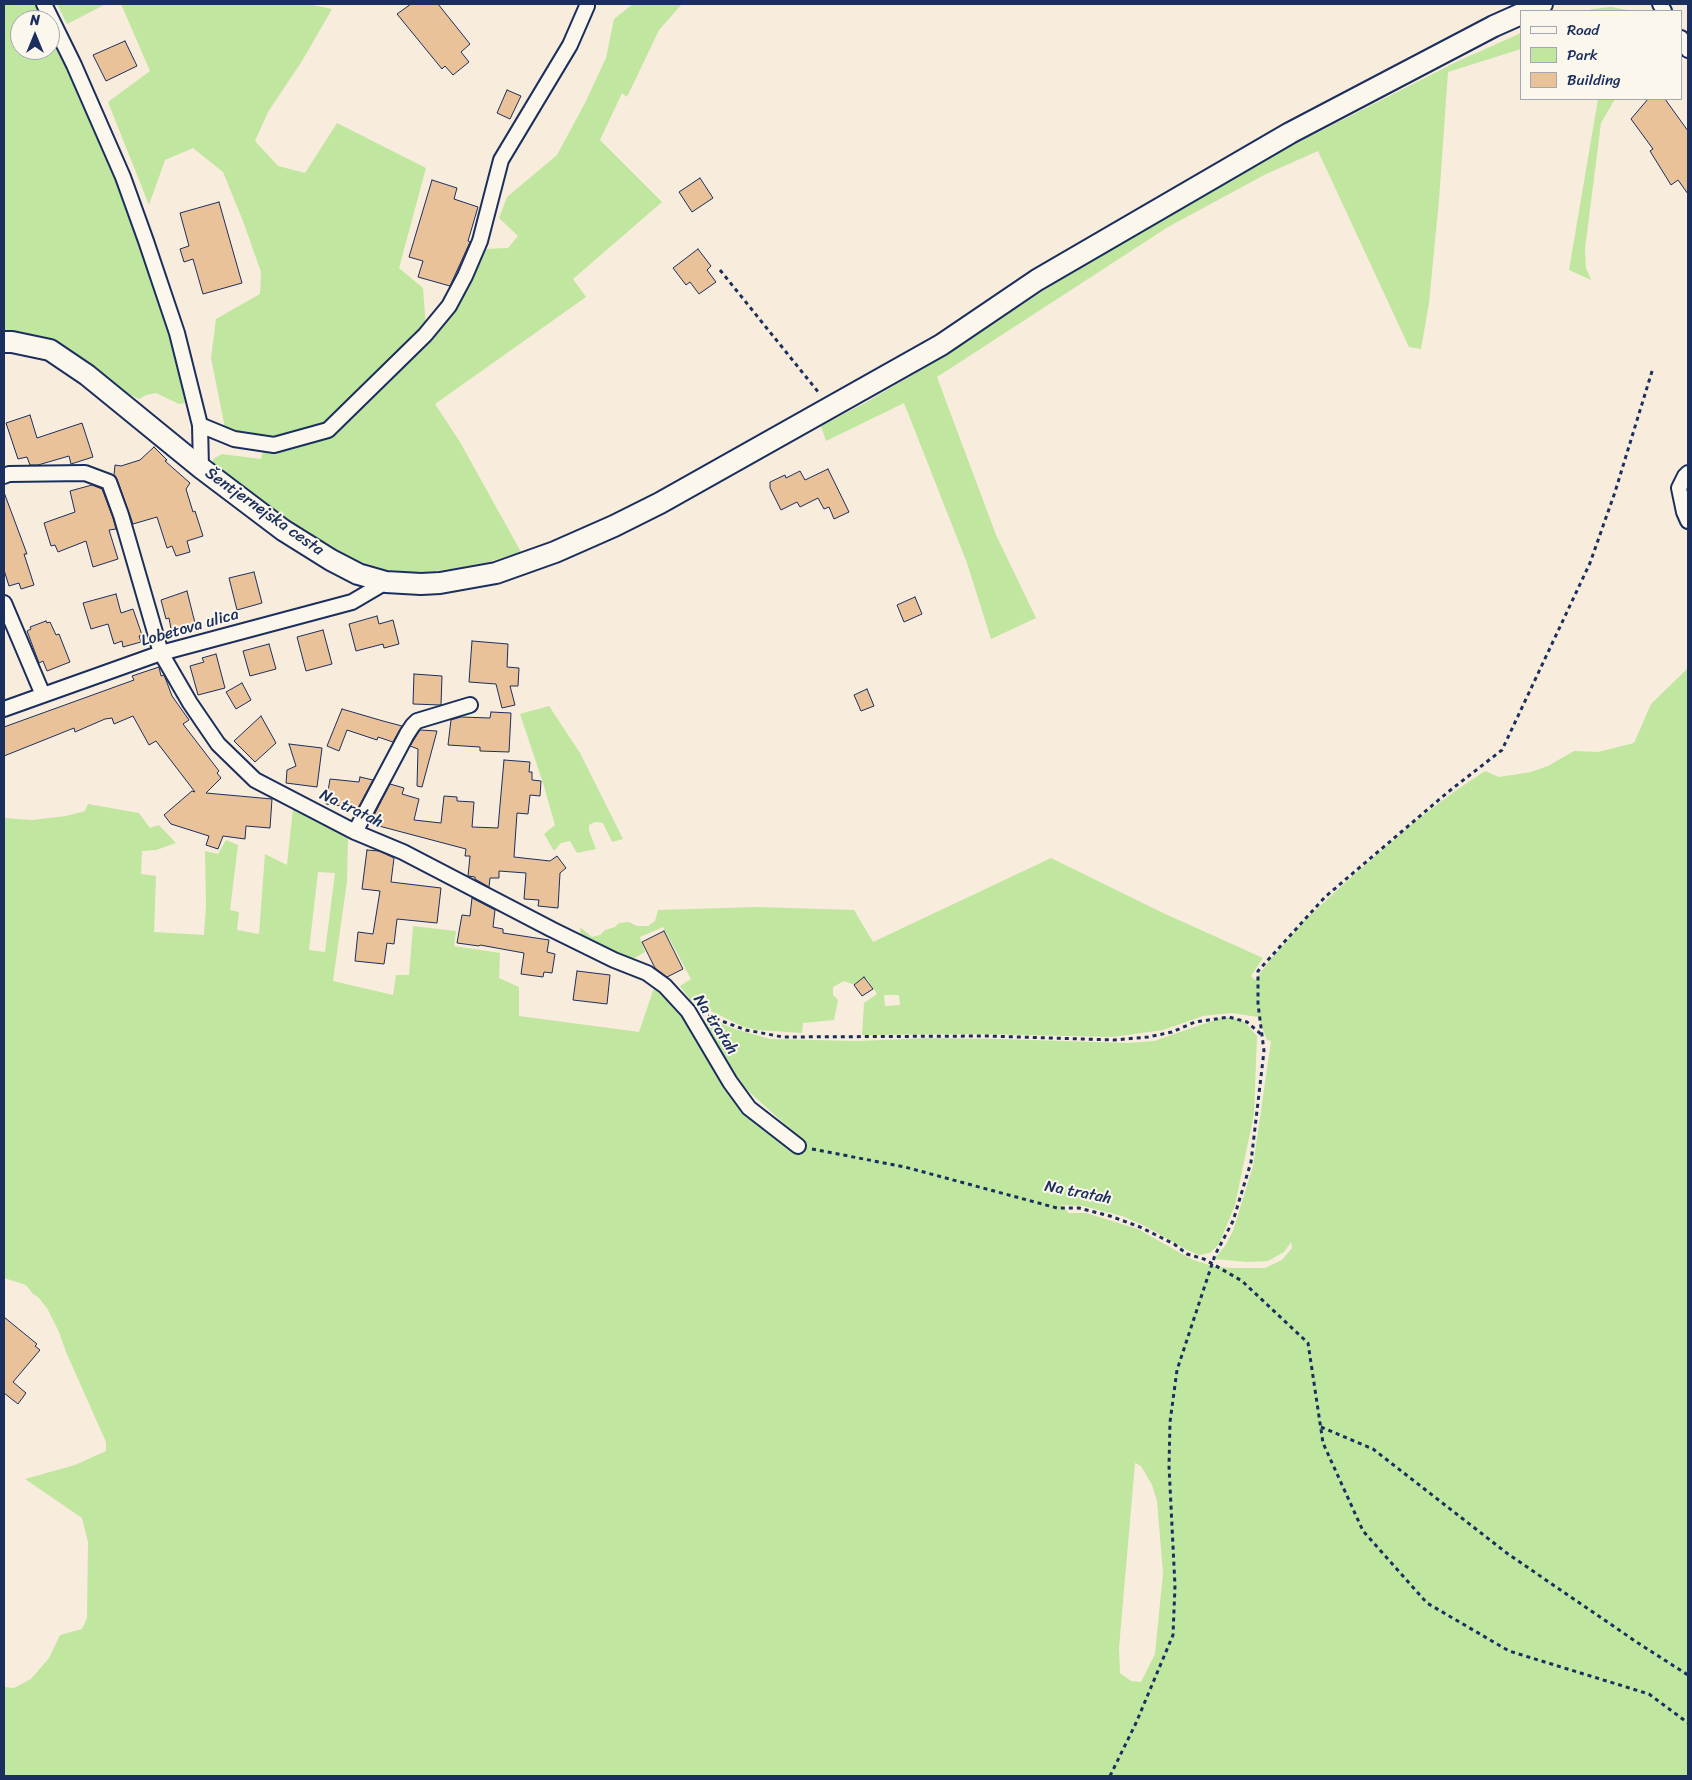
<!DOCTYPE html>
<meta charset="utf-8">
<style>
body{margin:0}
#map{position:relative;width:1692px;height:1780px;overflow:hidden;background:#f8ecdc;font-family:Sriracha,sans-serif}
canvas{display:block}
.frame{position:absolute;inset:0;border:5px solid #1b2f5e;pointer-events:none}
.legend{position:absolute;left:1520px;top:10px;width:162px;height:90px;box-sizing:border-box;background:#fbf7ec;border:1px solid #a1a7b3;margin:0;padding:6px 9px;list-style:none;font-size:15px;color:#1b2f5e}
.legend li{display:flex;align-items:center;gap:10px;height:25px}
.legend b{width:25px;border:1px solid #a1a7b3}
.north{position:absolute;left:10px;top:10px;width:50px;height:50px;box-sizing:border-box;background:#fbf7ec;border:1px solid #a1a7b3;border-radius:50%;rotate:0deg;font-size:14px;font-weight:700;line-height:20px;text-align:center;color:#1b2f5e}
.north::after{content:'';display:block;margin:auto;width:18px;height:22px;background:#1b2f5e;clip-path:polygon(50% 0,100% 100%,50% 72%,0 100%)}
</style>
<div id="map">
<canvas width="1692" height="1780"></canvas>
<div class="frame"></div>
<ul class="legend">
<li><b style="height:6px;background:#fbf7ec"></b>Road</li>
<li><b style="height:14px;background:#c0e6a0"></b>Park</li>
<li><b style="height:14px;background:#eac29a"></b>Building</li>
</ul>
<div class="north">N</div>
</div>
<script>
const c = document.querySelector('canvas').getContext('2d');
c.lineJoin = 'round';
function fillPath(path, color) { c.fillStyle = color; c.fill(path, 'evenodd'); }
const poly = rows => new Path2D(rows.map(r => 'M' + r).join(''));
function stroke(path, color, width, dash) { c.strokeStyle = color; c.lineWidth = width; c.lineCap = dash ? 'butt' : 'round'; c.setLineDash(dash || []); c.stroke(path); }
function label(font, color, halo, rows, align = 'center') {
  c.font = font + ' Sriracha,sans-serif'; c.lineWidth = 4; c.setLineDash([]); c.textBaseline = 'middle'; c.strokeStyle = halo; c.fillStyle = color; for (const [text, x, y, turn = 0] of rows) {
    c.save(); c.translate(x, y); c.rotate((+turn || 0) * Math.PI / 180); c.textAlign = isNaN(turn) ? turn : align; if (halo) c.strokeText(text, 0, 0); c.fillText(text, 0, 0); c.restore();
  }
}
const green = poly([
 [4,4,39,4,45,20,20,20,20,50,50,50,50,32,114,164,174,346,185,403,179,404,156,393,146,395,139,399,4,332],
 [57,4,106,4,67,24],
 [121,4,308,4,332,9,302,61,268,112,255,141,278,166,305,173,337,123,426,168,399,268,423,288,427,342,454,314,466,292,484,249,508,248,518,236,499,218,507,197,557,155,585,103,606,58,614,19,633,4,682,4,659,30,627,97,622,93,600,140,662,202,573,279,586,297,435,404,460,442,521,552,488,562,451,569,419,573,383,569,334,553,278,515,262,500,245,491,213,468,213,459,222,454,261,459,265,443,226,433,211,358,216,319,260,294,261,272,243,221,223,172,193,148,165,160,149,205,108,102,150,71],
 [1611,7,1633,11,1586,11,1592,9],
 [1521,33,1521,49,1448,72,1439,200,1429,303,1421,349,1409,347,1318,151,1266,174,1168,227,937,377,996,535,1036,618,991,639,967,563,904,403,826,441,821,426,865,403,943,357,1131,233,1258,163,1456,62],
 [1598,99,1615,99,1601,123,1585,249,1586,268,1591,280,1569,270],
 [1688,668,1688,1776,4,1776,4,1687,14,1688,31,1679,49,1658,60,1635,82,1629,87,1618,88,1542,82,1518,25,1479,75,1465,106,1451,106,1442,66,1352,59,1332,47,1308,38,1297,33,1294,26,1285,4,1278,4,818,32,820,66,816,85,811,88,804,139,813,150,828,159,825,176,843,156,850,142,851,141,874,156,876,154,932,204,935,206,905,205,851,218,854,226,840,238,845,230,910,239,912,237,930,259,934,265,854,287,865,293,808,348,837,347,881,333,981,393,995,396,975,409,975,413,926,456,931,454,946,500,953,499,978,519,987,519,1016,639,1032,654,988,665,995,690,1027,744,1113,789,1150,800,1138,734,1078,701,1020,712,1020,735,1029,770,1039,858,1041,927,1038,999,1039,1128,1043,1154,1041,1224,1017,1241,1020,1249,1027,1257,1036,1254,1114,1235,1205,1219,1244,1210,1253,1199,1255,1187,1250,1145,1226,1122,1216,1083,1206,1061,1205,1069,1213,1086,1213,1138,1229,1191,1259,1212,1266,1231,1268,1265,1268,1282,1260,1292,1248,1291,1242,1284,1252,1268,1261,1247,1262,1214,1259,1225,1246,1233,1231,1253,1166,1271,1041,1267,1040,1258,1017,1231,1013,1203,1016,1163,1030,1113,1037,982,1034,862,1035,864,1003,877,994,867,979,858,986,844,981,833,987,833,995,838,1000,834,1020,803,1023,802,1033,758,1030,744,1027,692,1002,680,986,691,979,663,927,640,937,645,952,629,961,581,938,580,927,592,937,600,935,605,930,615,927,619,923,629,922,637,926,648,926,655,921,658,910,757,907,854,910,873,942,1051,858,1161,912,1263,958,1251,976,1255,980,1271,959,1306,919,1347,881,1413,823,1455,791,1485,771,1499,777,1531,772,1548,766,1574,751,1598,752,1634,743,1651,704],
 [318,872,335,873,325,952,309,950],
 [884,995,899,995,900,1005,885,1006],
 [1135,1463,1141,1466,1152,1485,1157,1501,1163,1573,1155,1654,1141,1682,1131,1681,1120,1673,1119,1648],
 [549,706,580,753,623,839,612,842,603,823,595,822,589,825,589,831,596,849,577,853,570,841,561,843,554,851,544,834,555,825,544,786,520,714]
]);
const building = poly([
 [411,4,438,4,470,44,461,52,469,62,453,75,445,66,442,69,397,14,411,4],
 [125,41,137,66,106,81,93,55,125,41],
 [507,90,521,96,510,119,497,113,507,90],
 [1648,99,1665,99,1688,131,1688,194,1678,180,1671,185,1650,151,1653,149,1631,119,1648,99],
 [700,178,713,198,692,212,679,192,700,178],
 [432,180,457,188,454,199,478,207,468,241,470,242,450,286,418,277,423,261,409,257,432,180],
 [219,202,242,283,203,294,193,259,184,262,180,249,189,246,180,213,219,202],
 [698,249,711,266,707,270,716,282,699,294,690,282,686,285,673,268,698,249],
 [30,415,37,438,82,423,93,457,71,464,69,456,38,465,30,465,27,457,18,459,6,423,30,415],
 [154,447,167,460,165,461,190,483,186,489,193,512,195,511,203,536,187,541,190,552,176,556,172,546,167,548,157,517,133,524,117,479,114,475,115,465,121,466,140,460,154,447],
 [828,469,849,512,834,519,829,507,824,509,818,498,800,507,797,502,781,510,770,488,770,482,785,475,786,478,800,471,805,480,828,469],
 [92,485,102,489,113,518,116,529,109,530,118,559,93,567,86,541,58,552,55,545,51,546,44,523,75,512,70,491,92,485],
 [5,495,27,554,24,554,34,585,21,589,19,583,9,586,4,570,4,496,5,495],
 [254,572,262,603,237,610,229,578,254,572],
 [187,591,195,623,171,629,169,618,166,619,161,600,187,591],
 [116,594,121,613,133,609,142,635,139,636,141,642,123,647,122,641,114,644,108,624,91,629,83,603,116,594],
 [915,597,922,614,904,622,897,605,915,597],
 [377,616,379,624,393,620,399,644,384,648,383,644,356,651,349,624,377,616],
 [46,621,47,623,50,622,56,635,59,634,70,662,47,671,43,661,39,663,27,631,31,629,30,627,46,621],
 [323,630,332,664,306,671,297,637,323,630],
 [472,641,508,644,507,667,519,668,518,686,510,686,515,705,502,708,496,684,469,682,472,641],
 [269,644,276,669,250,676,243,651,269,644],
 [216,654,225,688,198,695,190,666,204,662,202,658,216,654],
 [159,667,161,676,164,675,166,680,172,696,189,720,183,724,219,771,217,773,221,778,206,793,272,799,270,828,246,826,245,839,223,836,218,849,206,845,209,836,171,824,164,815,192,791,195,792,156,741,149,745,133,716,114,724,112,718,105,719,75,732,74,728,4,756,4,727,134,680,132,676,159,667],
 [414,674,442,676,441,705,413,704,414,674],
 [242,683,251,700,236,709,226,692,242,683],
 [867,689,874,706,861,711,854,695,867,689],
 [342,709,383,721,402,726,393,742,378,737,377,740,347,730,339,751,327,746,342,709],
 [491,712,511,713,509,752,480,751,480,747,448,745,451,720,461,717,490,718,491,712],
 [261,716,276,743,255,762,234,741,261,716],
 [420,730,437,731,422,787,417,786,418,749,410,746,420,730],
 [289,744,322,748,317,787,286,783,287,770,296,766,289,744],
 [504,760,530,762,529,772,532,772,532,780,541,781,540,796,530,795,528,814,517,813,514,857,550,861,557,856,566,868,560,873,558,908,538,906,539,900,524,899,526,873,499,871,499,878,490,878,489,887,475,879,475,877,468,876,470,856,465,856,466,849,379,826,379,823,371,821,390,784,404,788,402,794,419,799,414,820,441,823,444,796,457,797,457,801,474,802,472,827,498,828,504,760],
 [360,777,373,780,358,808,326,804,330,779,359,782,360,777],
 [367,850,379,851,394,858,391,882,441,888,437,923,397,919,394,944,387,943,384,964,355,961,358,932,373,934,380,891,362,889,367,850],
 [472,898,495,910,493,927,503,929,503,933,549,940,547,952,555,954,552,973,544,972,543,977,521,974,524,953,480,945,479,946,457,943,462,915,470,916,472,898],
 [664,931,683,969,667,977,655,968,642,942,664,931],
 [577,971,610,975,607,1004,573,1000,577,971],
 [864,977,873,989,862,996,854,985,864,977],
 [4,1317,37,1344,35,1346,40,1350,13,1382,26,1393,18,1404,4,1393,4,1317]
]);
const path = poly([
 [720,270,819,393],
 [708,1016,746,1030,783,1037,987,1036,1114,1040,1148,1037,1172,1032,1195,1022,1229,1017,1247,1022,1262,1035],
 [812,1149,905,1167,1057,1208,1079,1208,1110,1216,1140,1227,1174,1244,1187,1254,1204,1259,1242,1281,1308,1343,1323,1443,1363,1531,1427,1603,1509,1651,1649,1694,1688,1723],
 [1321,1427,1373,1449,1508,1554,1638,1643,1688,1675],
 [1110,1776,1136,1723,1173,1635,1175,1586,1169,1466,1170,1422,1177,1370,1215,1255,1233,1221,1251,1162,1264,1051,1258,1004,1258,971,1325,897,1448,792,1502,750,1590,563,1615,492,1653,368]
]);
const street = poly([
 [44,4,74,65,123,177,146,241,177,333,200,425,201,468],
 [1660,4,1664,11],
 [1681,38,1688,50],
 [200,425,234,439,274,445,328,430,425,335,449,306,465,276,480,241,501,160,570,45,587,6,587,4],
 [1688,473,1685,476,1679,488,1684,512,1688,521],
 [4,476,9,474,85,473,109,482,121,515,161,653,190,703,218,744,255,780,355,832,403,852,551,929,614,960,647,973,665,986,688,1011,730,1082,749,1108,798,1146],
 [4,603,43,695],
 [4,709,161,653,352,602,386,582],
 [355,832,407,734,413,725,417,721,470,705]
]);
const secondary = poly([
 [1526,11,1542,4],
 [4,342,12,342,50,350,87,375,201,468,283,530,331,560,358,574,386,582,421,584,440,583,496,573,555,552,614,526,660,503,941,345,1037,280,1290,133,1494,26,1521,14]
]);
const streetNames = [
 ["Šentjernejska cesta",264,512,35],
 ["Lobetova ulica",190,628,-16],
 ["Na tratah",351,809,26],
 ["Na tratah",715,1025,57],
 ["Na tratah",1078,1193,11]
];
fillPath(green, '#c0e6a0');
fillPath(building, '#eac29a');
stroke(building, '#1b2f5e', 1);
stroke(street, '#1b2f5e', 18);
stroke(secondary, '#1b2f5e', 24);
stroke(path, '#1b2f5e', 3, [4, 4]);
stroke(street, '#fbf7ec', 14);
stroke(secondary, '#fbf7ec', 20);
label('16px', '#1b2f5e', '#fbf7ec', streetNames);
</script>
